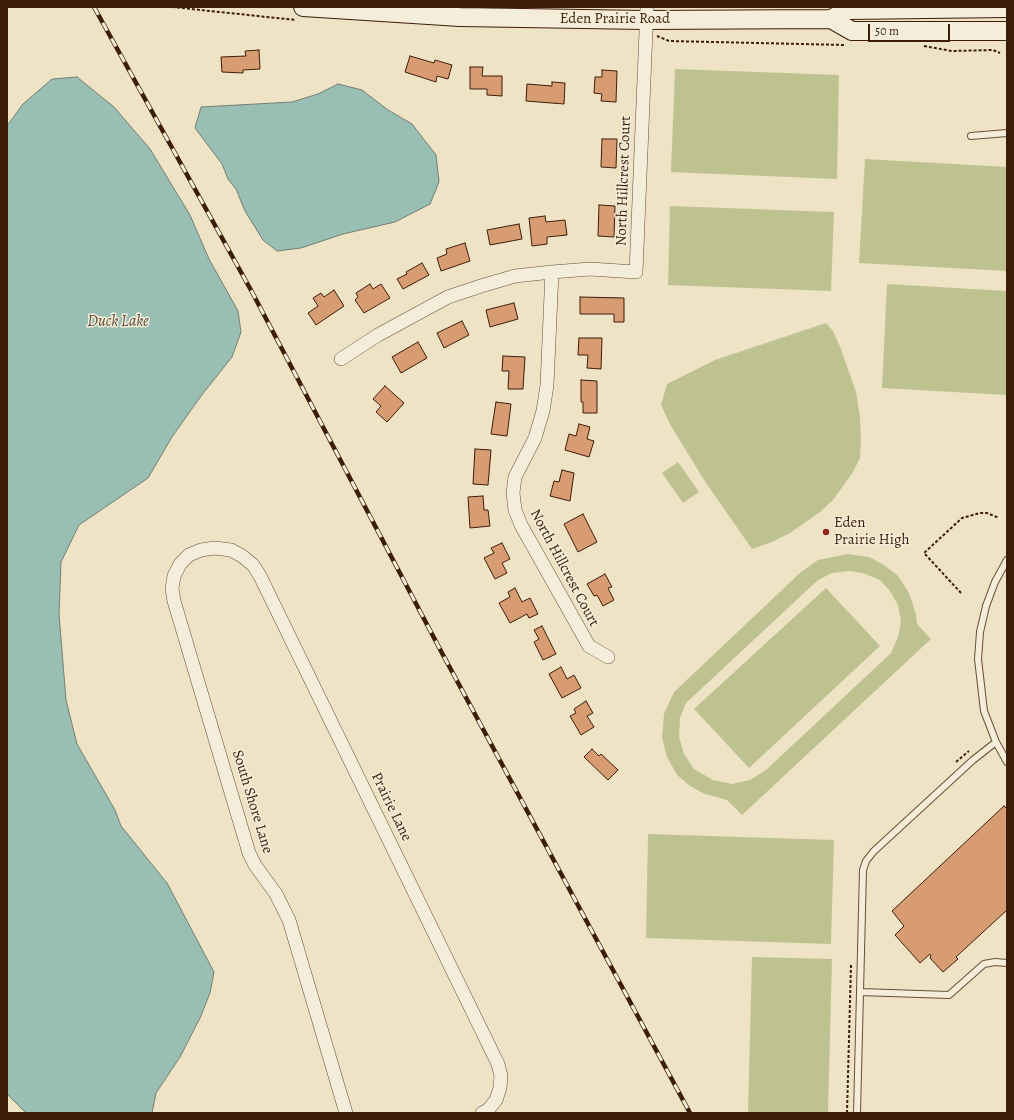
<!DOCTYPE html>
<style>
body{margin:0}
#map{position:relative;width:1014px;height:1120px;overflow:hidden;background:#eee3c5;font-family:Alegreya,serif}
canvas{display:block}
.frame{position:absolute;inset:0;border:8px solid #3d1d09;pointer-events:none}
.scale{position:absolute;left:868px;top:24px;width:82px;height:18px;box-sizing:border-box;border:2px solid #3d1d09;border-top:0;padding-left:5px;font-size:12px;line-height:14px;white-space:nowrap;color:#3d1d09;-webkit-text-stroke:3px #f4edd9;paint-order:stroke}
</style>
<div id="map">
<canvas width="1014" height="1120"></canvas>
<div class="frame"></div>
<div class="scale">50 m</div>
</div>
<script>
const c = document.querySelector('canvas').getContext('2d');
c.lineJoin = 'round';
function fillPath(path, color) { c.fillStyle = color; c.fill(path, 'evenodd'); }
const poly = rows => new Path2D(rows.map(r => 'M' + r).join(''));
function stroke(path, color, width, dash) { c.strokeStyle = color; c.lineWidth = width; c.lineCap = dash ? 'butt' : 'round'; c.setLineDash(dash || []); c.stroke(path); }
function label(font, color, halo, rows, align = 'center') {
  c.font = font + ' Alegreya,serif'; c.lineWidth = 3; c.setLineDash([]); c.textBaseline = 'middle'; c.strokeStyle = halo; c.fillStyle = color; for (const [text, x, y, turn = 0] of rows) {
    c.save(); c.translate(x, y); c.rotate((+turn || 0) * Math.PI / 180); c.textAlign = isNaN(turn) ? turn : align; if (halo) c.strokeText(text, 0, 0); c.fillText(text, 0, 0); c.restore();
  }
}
const green = poly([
 [675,69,839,75,837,179,671,172],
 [865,159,1007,167,1007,271,859,263],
 [670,206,834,212,831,291,668,285],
 [887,284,1007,291,1007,395,882,388],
 [826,323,833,331,841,349,856,392,860,417,861,441,860,458,853,472,833,500,820,512,790,533,772,542,752,549,704,480,671,426,661,405,667,384,715,360],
 [678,462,699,492,683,503,662,473],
 [848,554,869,557,884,565,898,576,909,593,916,614,917,624,931,639,742,815,727,800,705,794,690,786,677,775,667,757,662,738,664,714,674,692,801,572,818,560],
 [849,571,863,573,880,580,890,591,898,605,901,621,898,637,891,653,766,770,750,780,732,784,713,780,694,769,684,754,679,737,680,718,686,703,818,580,832,573],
 [826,588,880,646,749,768,694,709],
 [648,834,834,840,831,944,646,938],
 [752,957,832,959,828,1113,748,1113]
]);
const water = poly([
 [77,77,114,107,150,149,190,215,209,259,238,311,241,332,232,357,201,396,172,437,148,478,79,525,61,562,59,614,66,700,77,744,115,810,121,826,167,883,214,972,210,993,200,1018,180,1057,156,1093,152,1113,26,1113,7,1094,7,126,23,104,52,79,77,77],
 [338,84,362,90,388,110,412,124,436,155,439,182,430,204,395,222,343,234,301,248,277,251,263,240,245,211,236,189,228,179,222,164,195,128,201,107,292,102,318,94,338,84]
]);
const building = poly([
 [259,50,260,69,243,70,243,73,222,72,221,57,246,56,245,51,259,50],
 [410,56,434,63,435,60,452,65,448,79,437,76,436,82,405,72,410,56],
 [470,67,483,67,482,76,502,76,502,96,487,95,487,89,470,89,470,67],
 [602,70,617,71,616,102,601,101,602,94,594,93,595,77,602,77,602,70],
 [552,82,565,83,564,104,526,101,527,84,552,86,552,82],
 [602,139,617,139,616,168,601,167,602,139],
 [599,205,615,206,614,237,598,236,599,205],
 [545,216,546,222,565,220,567,235,547,237,547,244,532,246,529,218,545,216],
 [519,224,522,239,490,245,487,230,519,224],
 [465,243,470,261,441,271,437,258,447,254,446,249,465,243],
 [422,263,429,275,403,289,397,279,407,274,406,272,422,263],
 [370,284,373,289,381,284,390,298,364,313,355,300,358,297,356,293,370,284],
 [334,290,344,306,316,325,308,313,318,306,313,298,321,293,324,297,334,290],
 [580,297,624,298,624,322,614,322,614,314,580,314,580,297],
 [514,303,518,319,490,327,486,310,514,303],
 [462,321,469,335,444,348,437,333,462,321],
 [579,338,602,338,601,369,587,368,588,355,578,355,579,338],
 [418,342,427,358,401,373,392,357,418,342],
 [503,356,525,357,523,389,508,389,509,371,502,371,503,356],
 [581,380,597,381,597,413,583,413,583,402,581,402,581,380],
 [385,386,404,403,387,422,376,412,381,406,373,399,385,386],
 [496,402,511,404,507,436,491,434,496,402],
 [579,424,590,427,587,439,594,441,589,457,565,450,569,434,576,436,579,424],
 [475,449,491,450,488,485,473,484,475,449],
 [562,470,574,473,570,501,550,496,554,481,559,482,562,470],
 [483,496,484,510,488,510,490,526,470,528,468,497,483,496],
 [583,514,597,542,578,552,564,524,583,514],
 [502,543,510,559,502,563,507,573,495,579,484,558,494,553,491,548,502,543],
 [605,574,612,587,608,588,614,600,603,606,597,595,594,596,587,584,605,574],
 [515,588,522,602,530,598,538,614,529,618,527,614,510,623,499,603,510,597,508,592,515,588],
 [542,626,556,654,543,660,534,642,539,639,534,630,542,626],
 [561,667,567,679,574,675,581,688,562,698,549,674,561,667],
 [586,701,593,713,587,716,594,727,581,735,570,716,576,713,574,709,586,701],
 [592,749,599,756,601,754,618,770,608,780,584,757,592,749],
 [1004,806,1007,809,1007,910,956,957,958,959,943,972,930,958,931,956,930,954,920,963,895,935,904,926,892,911,1004,806]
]);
const path = poly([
 [172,7,296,20],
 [657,36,669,41,846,45],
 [924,46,952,51,993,50,1000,53],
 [961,593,924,553,962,518,980,513,987,513,999,518],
 [956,762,969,751],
 [847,1113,851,964]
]);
const service = poly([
 [971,136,1007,133],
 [1007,560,995,582,986,606,980,632,978,659,984,711,996,742,1007,762],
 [860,992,863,870,866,861,874,851,973,760,996,742],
 [857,1113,860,992,949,995,984,964,995,962,1007,963]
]);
const minor = poly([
 [552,272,547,385,543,411,535,438,515,477,513,493,515,510,521,525,589,646,608,657],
 [341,359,378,335,448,297,481,286,515,276,552,272,590,269,636,272,647,7],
 [346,1113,289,920,276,894,255,865,249,853,174,601,172,589,174,576,180,564,189,555,201,550,215,548,231,550,242,556,253,565,260,576,498,1064,501,1076,500,1088,496,1100,488,1110,482,1113]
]);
const secondary = poly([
 [303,7,460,17,645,20,831,19,848,10,1007,8],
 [831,19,852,31,1007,31]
]);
const rail = poly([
 [94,7,252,292,442,653,690,1113]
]);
const markers = [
 [826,532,4,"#8f2418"]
];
const streetNames = [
 ["Eden Prairie Road",615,19],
 ["North Hillcrest Court",624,181,-88],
 ["North Hillcrest Court",564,568,62],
 ["South Shore Lane",252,802,73],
 ["Prairie Lane",391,807,64]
];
const poiNames = [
 ["Eden",834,523],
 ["Prairie High",834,540]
];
const waterNames = [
 ["Duck Lake",118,322]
];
fillPath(green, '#bec291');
fillPath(water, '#99beb4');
stroke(water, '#747e70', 1);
fillPath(building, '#d89c72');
stroke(building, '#3d1d09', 1);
stroke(service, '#694e38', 8);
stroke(minor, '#694e38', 14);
stroke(secondary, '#3d1d09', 20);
stroke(path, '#3d1d09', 2, [3, 2]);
stroke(service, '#f4edd9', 6);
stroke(minor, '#f4edd9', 13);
stroke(secondary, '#f4edd9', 18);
stroke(rail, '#3d1d09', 4.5);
stroke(rail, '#f4edd9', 3, [9]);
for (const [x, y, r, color] of markers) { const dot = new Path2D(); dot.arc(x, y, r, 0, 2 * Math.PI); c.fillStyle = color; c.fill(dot); stroke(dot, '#f4edd9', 1.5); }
label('15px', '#3d1d09', '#f4edd9', streetNames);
label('15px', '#3d1d09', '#f4edd9', poiNames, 'left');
label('italic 16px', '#594d3c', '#f4edd9', waterNames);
</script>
